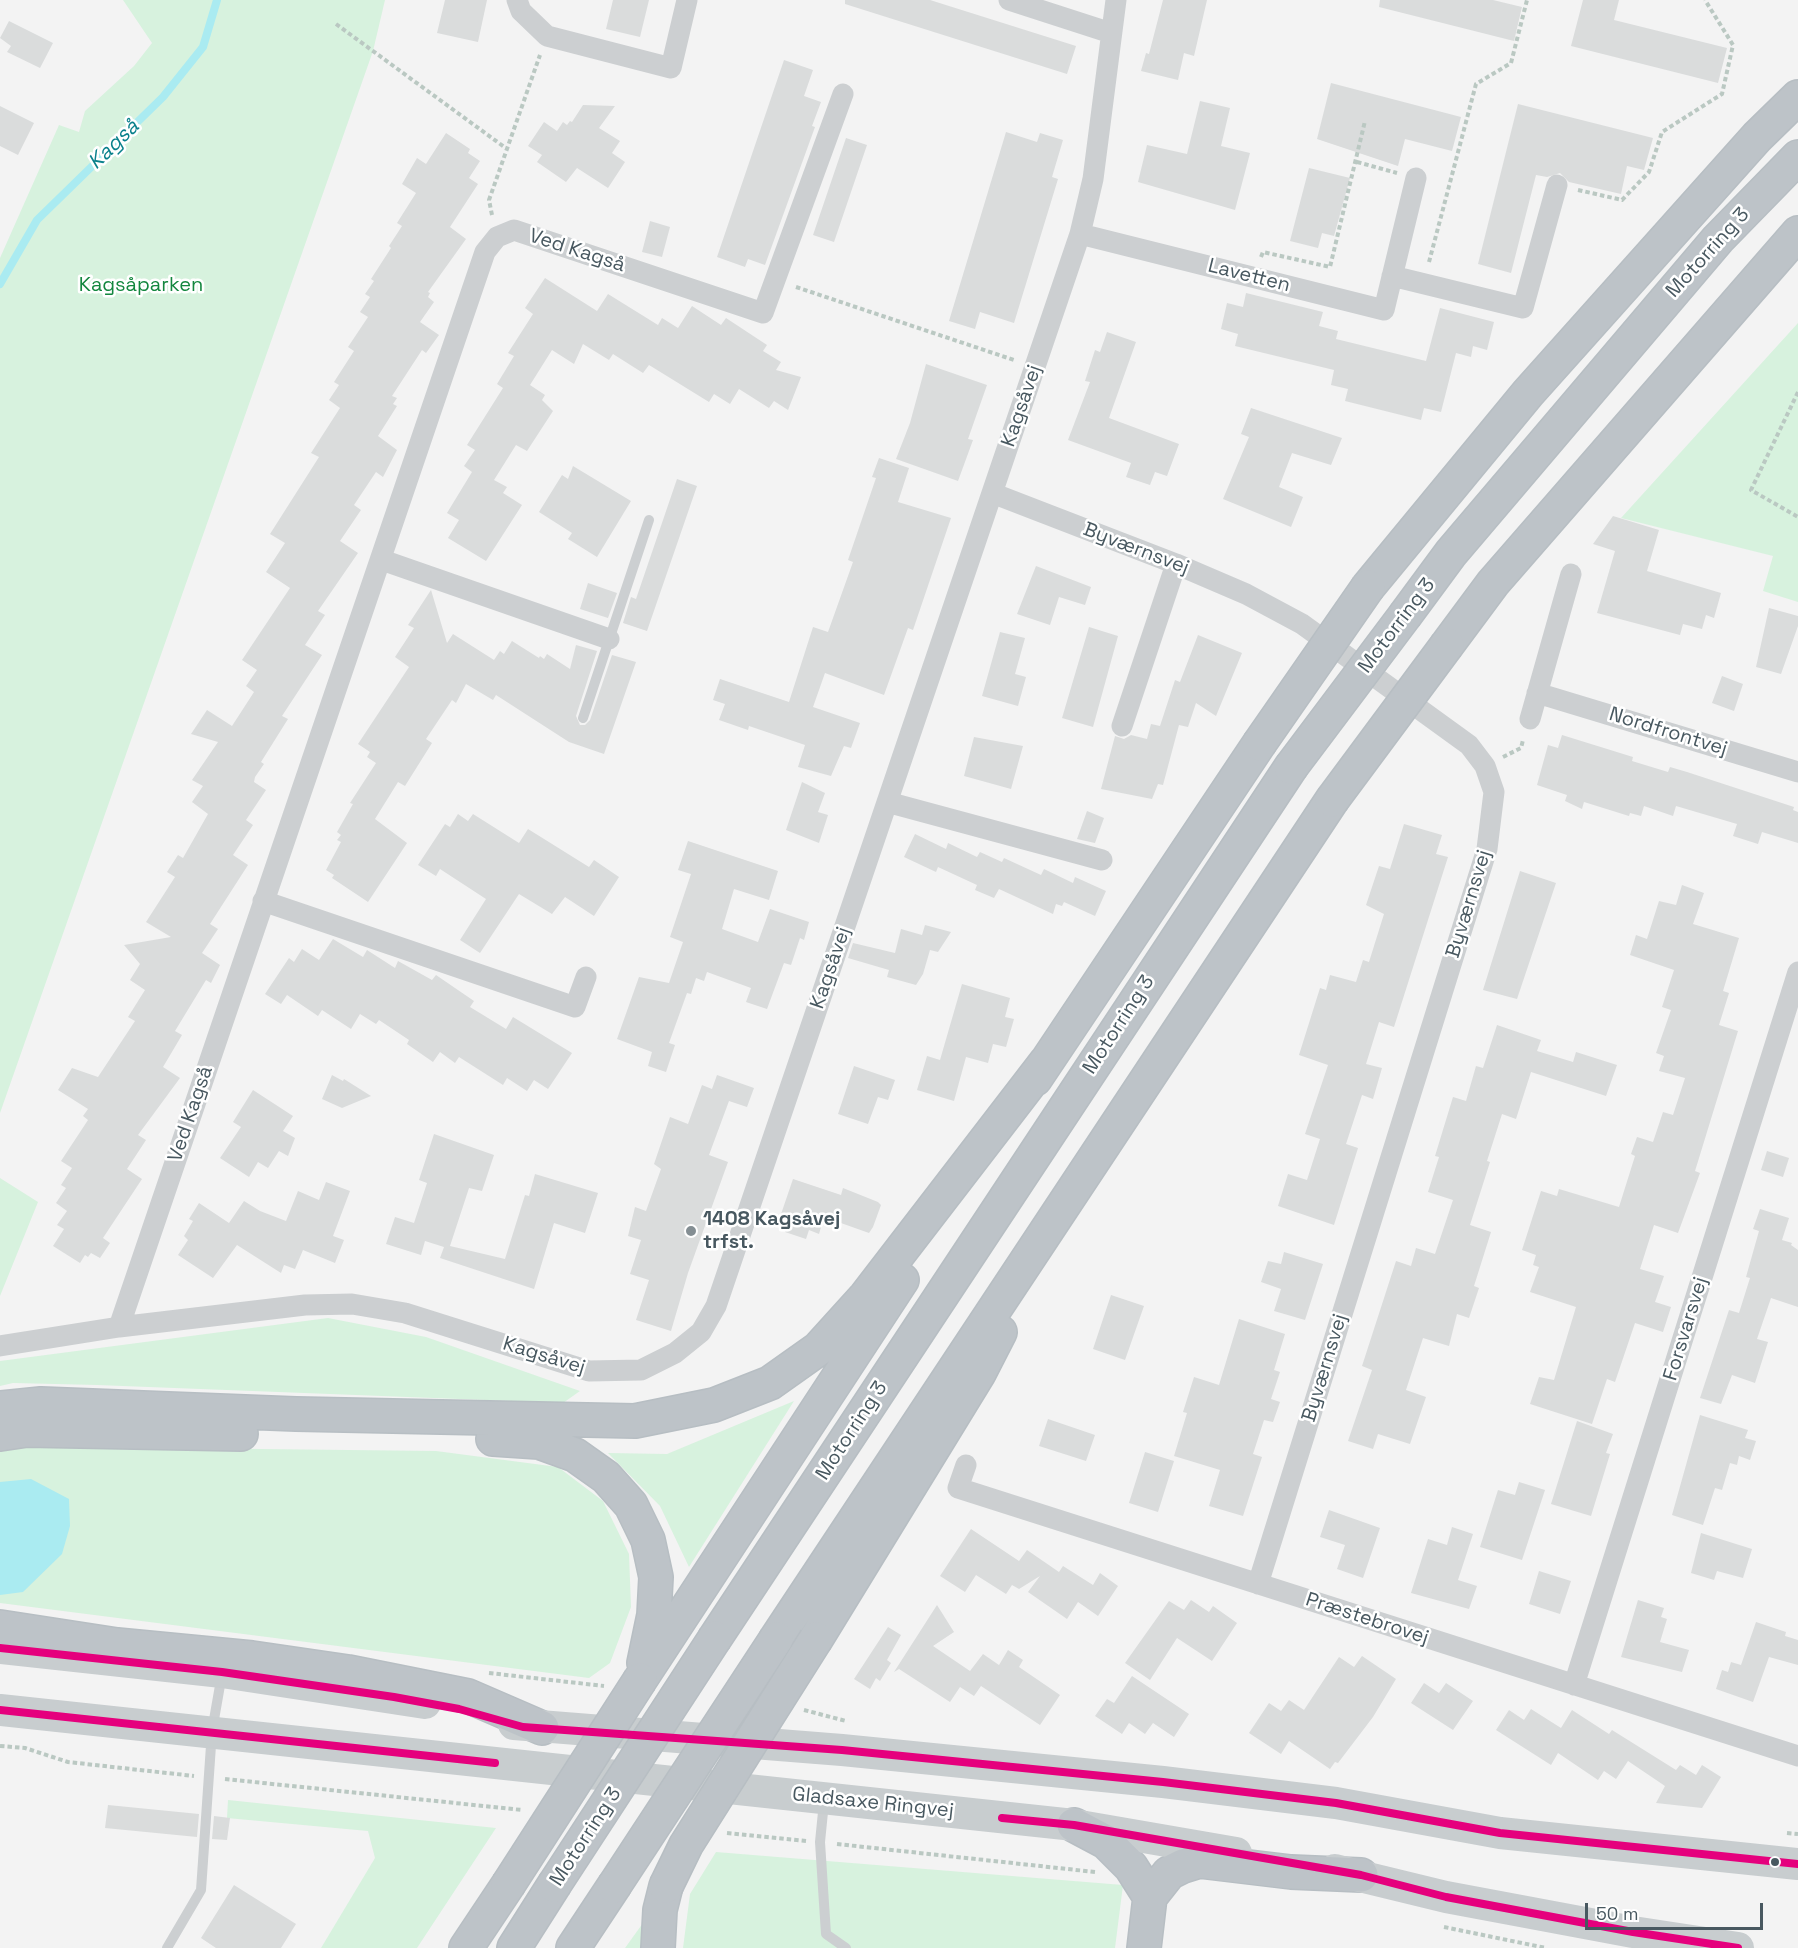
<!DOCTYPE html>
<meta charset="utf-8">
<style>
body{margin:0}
#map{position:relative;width:1798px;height:1948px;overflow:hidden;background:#f3f3f3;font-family:"Space Grotesk",sans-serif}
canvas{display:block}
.scale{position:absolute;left:1585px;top:1903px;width:178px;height:27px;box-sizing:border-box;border:3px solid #485860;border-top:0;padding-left:8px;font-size:18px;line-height:21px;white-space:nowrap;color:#485860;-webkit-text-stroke:4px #fff;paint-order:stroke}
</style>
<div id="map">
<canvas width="1798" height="1948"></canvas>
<div class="scale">50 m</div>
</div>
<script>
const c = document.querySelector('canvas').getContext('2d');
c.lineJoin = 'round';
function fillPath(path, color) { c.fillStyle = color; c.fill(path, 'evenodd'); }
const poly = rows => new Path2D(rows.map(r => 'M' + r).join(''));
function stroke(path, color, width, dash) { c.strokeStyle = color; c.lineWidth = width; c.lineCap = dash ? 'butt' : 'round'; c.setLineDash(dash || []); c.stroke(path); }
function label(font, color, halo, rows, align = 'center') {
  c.font = font + ' "Space Grotesk",sans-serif'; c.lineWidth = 5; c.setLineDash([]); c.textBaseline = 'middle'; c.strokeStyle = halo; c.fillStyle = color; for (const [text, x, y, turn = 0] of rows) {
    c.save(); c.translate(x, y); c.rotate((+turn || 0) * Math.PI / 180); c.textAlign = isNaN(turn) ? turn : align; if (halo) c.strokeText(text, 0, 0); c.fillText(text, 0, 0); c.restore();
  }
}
const green = poly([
 [123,0,385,0,373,51,0,1113,0,258,59,125,79,132,85,111,134,66,152,43],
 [1798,323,1798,602,1763,591,1773,556,1621,518],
 [0,1178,38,1202,0,1296],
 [328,1318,426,1337,580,1391,563,1403,97,1385,13,1383,0,1386,0,1361],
 [794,1401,689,1567,660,1506,608,1453,667,1454],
 [0,1446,436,1451,558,1467,603,1501,629,1554,631,1607,610,1663,589,1678,0,1603],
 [228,1800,496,1828,417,1948,321,1948,375,1858,368,1831,227,1818],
 [716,1852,1123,1885,1115,1948,683,1948,690,1894],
 [643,1923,644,1948,625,1948]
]);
const water = poly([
 [31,1479,69,1499,70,1526,62,1554,23,1592,0,1595,0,1482]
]);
const stream = poly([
 [0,284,37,220,163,97,203,47,217,0]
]);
const building = poly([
 [445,0,487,0,478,42,437,33],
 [613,0,649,0,640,37,606,29],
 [845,0,930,0,1076,46,1067,74,845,4],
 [1163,0,1207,0,1194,56,1184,53,1178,80,1141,71,1146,53,1149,54],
 [1380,0,1493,0,1522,7,1514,41,1379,7],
 [1583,0,1619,0,1614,20,1727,48,1718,83,1571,46],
 [9,21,53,43,40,68,7,52,11,46,0,38],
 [784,60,813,70,804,96,821,102,812,126,815,127,765,265,748,259,745,267,717,257],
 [1331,83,1461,117,1452,151,1405,139,1398,166,1317,139],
 [1200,101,1230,108,1221,146,1250,153,1235,210,1138,182,1147,145,1187,154],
 [1518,104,1653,138,1644,170,1627,166,1621,194,1569,182,1560,173,1547,177,1536,175,1511,273,1478,264],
 [583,105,615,106,599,128,620,141,612,153,625,162,608,188,577,168,566,182,537,162,542,155,528,146,544,122,557,131,563,122,567,125,570,121,572,122],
 [0,106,34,123,18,155,0,146],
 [1006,132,1037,142,1040,133,1063,140,1052,177,1058,179,1014,323,980,312,975,329,949,321],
 [446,133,470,149,468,153,480,161,469,178,478,184,450,227,466,239,428,292,430,293,428,297,434,302,420,322,439,335,426,353,422,350,392,396,397,398,393,404,397,406,378,436,397,450,383,477,376,472,354,505,361,510,340,541,358,553,318,611,325,615,305,645,322,655,282,716,288,719,261,762,264,764,255,777,254,782,266,790,246,820,253,825,233,855,248,865,210,924,218,929,202,953,220,965,211,983,206,980,175,1031,182,1035,163,1067,180,1078,138,1135,146,1140,127,1169,142,1179,103,1238,110,1243,100,1258,91,1253,88,1257,85,1255,80,1263,53,1246,64,1229,57,1225,67,1211,56,1203,66,1188,61,1185,72,1168,61,1161,88,1120,83,1116,88,1109,58,1090,72,1068,98,1077,135,1021,128,1017,145,990,130,980,140,964,124,945,171,937,146,922,175,877,167,872,178,855,183,858,208,814,192,802,203,786,192,780,218,742,191,734,207,710,232,726,254,692,246,686,257,670,242,660,290,588,266,572,285,543,270,534,319,457,311,453,340,408,329,400,339,385,334,382,354,351,348,347,368,317,360,312,370,297,365,294,374,281,371,279,391,248,389,246,402,226,397,223,416,193,402,184,417,158,426,164],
 [846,138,867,145,834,242,813,235],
 [1309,168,1350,178,1334,236,1322,233,1318,248,1290,241],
 [650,221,670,227,662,257,642,252],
 [545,278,597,311,608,294,658,325,662,318,678,328,692,306,721,325,726,318,767,345,763,351,781,362,776,370,801,377,788,410,774,401,769,408,739,389,730,404,714,394,709,402,649,365,643,373,613,354,609,360,583,344,574,364,552,350,530,385,545,395,542,400,553,411,527,451,516,445,494,480,507,487,503,493,522,505,486,561,448,538,459,520,447,513,472,472,464,466,475,450,467,445,503,388,497,384,514,356,508,353,533,314,525,308],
 [1246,293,1323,312,1319,326,1338,331,1336,339,1426,361,1440,308,1494,322,1487,350,1473,346,1471,357,1456,353,1441,412,1424,408,1421,420,1345,401,1348,389,1331,385,1334,370,1235,346,1238,334,1221,329,1227,303,1243,307],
 [1107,332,1136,342,1109,418,1179,444,1167,476,1155,472,1150,485,1126,477,1131,463,1068,440,1090,382,1085,381,1095,350,1100,352],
 [926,364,987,385,968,439,973,440,958,481,896,459,910,423],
 [1251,408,1342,438,1331,465,1292,453,1279,487,1303,497,1291,527,1223,499,1249,437,1241,434],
 [879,458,909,468,898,502,951,518,913,630,908,628,884,695,825,673,813,707,860,723,851,748,844,746,831,776,798,767,805,745,749,726,748,730,719,720,725,704,713,700,720,679,789,702,813,627,828,632,853,562,848,560,876,478,872,477],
 [573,466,631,501,597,557,568,539,572,533,539,512,562,475,568,479],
 [677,479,697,486,647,631,623,623,631,597,636,599],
 [1613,516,1659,530,1647,571,1721,593,1714,618,1706,615,1702,629,1683,624,1680,635,1597,613,1615,551,1593,544],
 [1036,566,1091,587,1085,605,1059,597,1050,625,1017,614],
 [588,583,617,593,608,618,580,609],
 [431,590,447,643,453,634,494,660,500,651,504,654,512,641,539,658,540,656,544,659,547,654,570,669,576,645,597,651,576,716,580,725,585,725,590,720,612,655,636,662,604,754,569,742,496,695,493,700,466,684,456,703,452,700,426,739,432,743,405,786,398,782,375,819,407,843,368,902,332,878,334,875,326,870,341,842,337,840,341,835,337,832,353,804,350,803,376,763,367,757,370,752,358,744,409,667,395,657,414,628,408,625],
 [1769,608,1798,616,1798,626,1781,674,1756,667],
 [1089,627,1118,636,1093,727,1062,718],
 [1000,632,1025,638,1015,674,1026,677,1018,706,982,696],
 [1198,635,1242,653,1216,716,1196,703,1188,727,1179,725,1163,785,1158,784,1152,799,1101,789,1115,736,1124,739,1131,735,1147,739,1151,724,1160,726,1175,680,1180,682],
 [1722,676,1743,684,1734,711,1712,703],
 [1562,735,1633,757,1632,761,1668,772,1670,767,1687,772,1794,807,1793,810,1798,812,1798,843,1762,832,1758,844,1733,836,1737,824,1676,806,1673,816,1644,806,1641,816,1630,813,1629,816,1584,802,1582,809,1565,801,1567,795,1537,785,1548,745,1558,748],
 [974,737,1023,746,1011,789,964,776],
 [802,782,825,793,818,812,828,815,819,843,786,830],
 [1087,811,1104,818,1095,843,1077,839],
 [458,814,468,821,473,814,519,843,528,829,589,867,594,860,619,877,594,916,565,897,552,914,519,894,480,953,460,940,486,899,440,869,436,876,418,865,445,824,450,827],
 [1404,824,1442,835,1436,854,1448,857,1394,1027,1379,1022,1366,1064,1382,1068,1373,1099,1362,1095,1346,1144,1358,1148,1334,1225,1278,1206,1288,1174,1307,1180,1320,1139,1305,1134,1328,1065,1299,1055,1320,988,1326,990,1330,975,1356,982,1363,960,1369,962,1384,914,1366,905,1379,866,1390,869],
 [915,834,946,849,948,843,977,857,980,852,1002,862,1004,858,1041,875,1044,869,1073,883,1075,877,1106,891,1095,916,1064,902,1062,906,1056,904,1053,914,999,889,994,898,975,890,977,885,938,867,936,872,904,857],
 [688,841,778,871,769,900,734,889,722,929,758,942,770,909,809,922,804,940,800,938,791,965,784,963,767,1009,746,1002,751,988,707,972,704,981,696,978,691,994,687,993,669,1043,675,1045,666,1072,648,1066,652,1052,617,1039,639,977,669,983,683,942,670,937,691,874,678,870],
 [1520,871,1556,883,1517,999,1483,990],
 [1682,885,1704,893,1693,924,1739,938,1723,991,1729,993,1719,1025,1738,1031,1695,1171,1700,1173,1678,1233,1654,1225,1640,1269,1664,1276,1655,1302,1671,1307,1663,1332,1635,1323,1615,1382,1607,1379,1592,1424,1530,1404,1539,1377,1554,1380,1576,1307,1530,1292,1539,1267,1533,1265,1536,1255,1522,1250,1541,1191,1557,1196,1559,1189,1619,1207,1635,1156,1631,1154,1637,1137,1653,1142,1663,1112,1673,1115,1685,1078,1659,1071,1664,1056,1656,1053,1671,1010,1662,1007,1674,970,1630,955,1636,935,1647,939,1659,901,1676,905],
 [925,925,951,932,938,952,930,950,923,974,916,985,887,977,889,970,848,958,853,943,895,953,901,929,922,935],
 [333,939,363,957,367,950,395,968,398,961,432,980,436,975,474,1001,470,1007,506,1029,513,1017,572,1053,548,1089,534,1080,527,1091,507,1078,503,1085,459,1057,455,1063,440,1052,433,1062,407,1044,409,1040,379,1020,376,1024,360,1014,351,1029,322,1010,318,1016,287,995,281,1004,265,994,289,958,294,962,302,949,319,960],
 [962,984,1010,998,1005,1017,1014,1019,1006,1047,993,1044,988,1063,966,1057,954,1101,917,1090,927,1056,940,1060],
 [1497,1025,1541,1040,1537,1051,1573,1062,1576,1052,1617,1065,1606,1096,1531,1072,1516,1119,1502,1114,1487,1161,1490,1162,1470,1225,1491,1232,1474,1286,1479,1288,1469,1318,1457,1314,1449,1346,1423,1338,1406,1390,1426,1397,1410,1444,1378,1434,1373,1449,1348,1441,1372,1370,1362,1366,1396,1261,1411,1266,1416,1248,1435,1254,1453,1200,1428,1192,1439,1157,1435,1156,1453,1097,1466,1101,1476,1066,1483,1068],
 [854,1066,895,1080,888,1100,878,1097,868,1124,838,1114],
 [332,1075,343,1081,344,1079,371,1096,342,1108,322,1099],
 [717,1075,754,1088,747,1107,729,1101,709,1155,728,1162,688,1273,671,1331,636,1320,649,1280,630,1274,641,1240,628,1236,635,1207,646,1211,661,1169,654,1164,670,1117,688,1124,702,1085,712,1089],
 [253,1090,293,1116,283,1131,295,1138,288,1156,279,1151,268,1168,258,1162,249,1177,220,1158,241,1127,233,1122],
 [434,1134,494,1155,482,1191,469,1188,450,1246,505,1259,525,1195,529,1196,535,1174,598,1193,585,1233,554,1223,534,1289,440,1258,444,1247,425,1241,421,1255,386,1244,395,1217,414,1223,427,1183,419,1180],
 [1767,1151,1789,1158,1783,1177,1761,1170],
 [793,1179,841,1195,843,1188,878,1202,881,1205,873,1227,869,1233,824,1217,819,1234,809,1230,806,1239,785,1232,788,1223,779,1220],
 [326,1182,350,1191,333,1236,344,1240,335,1263,303,1250,295,1269,284,1265,281,1273,237,1245,213,1278,178,1255,188,1240,184,1236,193,1221,189,1219,199,1203,229,1223,244,1201,260,1211,286,1221,298,1191,319,1200],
 [1760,1209,1789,1218,1782,1240,1792,1243,1791,1245,1798,1250,1798,1307,1771,1298,1757,1339,1768,1342,1755,1383,1732,1375,1721,1404,1700,1398,1729,1310,1739,1313,1750,1278,1746,1277,1759,1231,1753,1229],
 [1284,1252,1323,1264,1305,1320,1274,1311,1281,1289,1261,1282,1268,1261,1281,1264],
 [1111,1295,1144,1306,1125,1360,1093,1349],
 [1239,1319,1285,1334,1274,1370,1280,1372,1271,1399,1280,1402,1273,1422,1264,1420,1253,1454,1262,1457,1243,1516,1209,1506,1220,1470,1174,1456,1187,1413,1183,1412,1194,1377,1219,1385],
 [1700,1415,1748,1430,1745,1438,1756,1441,1750,1460,1739,1456,1737,1465,1730,1463,1722,1490,1715,1488,1703,1525,1672,1515],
 [1048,1419,1095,1435,1086,1461,1039,1446],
 [1577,1421,1613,1434,1606,1453,1610,1454,1591,1516,1551,1504],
 [1145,1452,1174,1461,1158,1512,1129,1503],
 [1519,1482,1545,1490,1522,1560,1480,1547,1498,1490,1515,1495],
 [1329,1510,1380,1528,1363,1578,1337,1569,1345,1545,1320,1537],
 [1452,1527,1473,1534,1458,1580,1477,1586,1469,1609,1411,1593,1428,1539,1447,1545],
 [971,1529,1019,1561,1027,1550,1059,1572,1063,1566,1093,1585,1100,1573,1118,1586,1098,1616,1078,1602,1067,1619,1028,1592,1040,1576,1019,1589,1012,1585,1006,1594,976,1575,965,1592,940,1576],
 [1701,1533,1752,1549,1743,1578,1717,1571,1714,1580,1691,1573],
 [1539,1571,1571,1581,1560,1614,1529,1604],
 [1191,1600,1209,1612,1213,1606,1237,1623,1212,1661,1177,1638,1150,1680,1125,1663,1169,1601,1184,1610],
 [1638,1600,1664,1608,1661,1617,1667,1619,1660,1642,1689,1650,1682,1672,1621,1657],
 [937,1605,954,1632,933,1646,970,1671,983,1654,999,1665,1008,1650,1023,1660,1019,1667,1060,1695,1040,1725,981,1686,974,1696,960,1687,950,1702,899,1669,894,1672],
 [1756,1622,1786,1632,1785,1636,1798,1640,1798,1665,1769,1657,1753,1702,1716,1689,1722,1670,1728,1672,1731,1662,1741,1665],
 [888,1627,901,1635,887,1660,891,1663,880,1681,876,1678,870,1689,854,1679],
 [1362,1656,1396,1679,1373,1717,1338,1763,1335,1762,1330,1769,1289,1741,1281,1754,1249,1733,1269,1703,1281,1711,1289,1700,1304,1710,1339,1657,1354,1667],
 [1132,1676,1189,1714,1174,1737,1153,1723,1145,1734,1129,1723,1122,1734,1095,1716,1107,1699,1114,1703],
 [1424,1683,1439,1693,1446,1683,1473,1701,1453,1730,1411,1703],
 [1531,1709,1561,1728,1572,1710,1609,1734,1612,1730,1676,1770,1680,1765,1696,1775,1702,1765,1721,1777,1702,1808,1656,1803,1665,1786,1628,1761,1616,1779,1604,1771,1598,1780,1558,1753,1551,1765,1496,1730,1509,1710,1524,1720],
 [108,1805,199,1814,197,1837,105,1828],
 [214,1816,230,1818,227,1840,212,1839],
 [234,1885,296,1924,281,1948,216,1948,201,1938]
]);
const path = poly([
 [336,24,507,149],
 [1357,162,1397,173],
 [1578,190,1622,200,1649,172,1662,132,1722,94,1733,45,1705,0],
 [492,215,489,200,540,55],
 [1261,257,1263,252,1330,267,1365,121],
 [1429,262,1476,84,1511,63,1527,0],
 [796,287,1014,360],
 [1798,392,1751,490,1798,517],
 [1503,757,1521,748,1523,740],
 [489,1673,604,1686],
 [804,1710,846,1721],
 [0,1746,25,1748,68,1762,194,1776],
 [225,1779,522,1810],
 [727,1833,806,1841],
 [1787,1833,1798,1834],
 [837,1844,1095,1872],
 [1444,1927,1546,1948]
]);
const service = poly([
 [583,718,649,520],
 [824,1802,820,1842,826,1934,846,1948],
 [167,1948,201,1890,212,1731,222,1674]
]);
const minor = poly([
 [517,0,521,11,547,36,671,68,687,0],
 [1009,0,1111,33],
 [1080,234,1384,310,1416,178],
 [1392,276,1523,308,1557,185],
 [992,493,1176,564,1246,594,1302,624,1469,745,1485,766,1494,792,1487,849,1258,1584],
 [382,560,609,639],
 [1537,693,1798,772],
 [1530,719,1571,574],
 [1122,726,1176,564],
 [887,802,1102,860],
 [263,901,575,1007,586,977],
 [119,1327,485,252,497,237,514,230,763,313,843,94],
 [0,1346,119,1327,305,1305,352,1304,405,1313,589,1371,641,1370,675,1353,701,1332,716,1306,1080,234,1093,179,1116,0],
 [966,1465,958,1488,1798,1756],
 [1574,1685,1798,972]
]);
const primary = poly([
 [0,1648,222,1672,425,1703],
 [0,1710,1074,1825,1236,1853],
 [514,1724,842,1750,1163,1782,1336,1803,1500,1833,1798,1864],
 [1335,1870,1446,1897,1633,1932,1738,1948]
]);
const motorway = poly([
 [1368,587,1528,393,1757,137,1798,97],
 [1406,614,1451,553,1718,239,1798,157],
 [1447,645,1493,583,1798,233],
 [1035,1079,1259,744],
 [0,1408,41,1404,296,1414,635,1421,714,1405,770,1383,818,1349,866,1296,1046,1062],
 [0,1434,27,1430,241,1434],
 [493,1439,539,1442,575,1455,606,1477,631,1505,648,1540,656,1577,654,1615,644,1663],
 [0,1627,117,1645,252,1658,348,1672,468,1696,542,1728],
 [715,1638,1291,767],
 [776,1639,1332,800],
 [816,1639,979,1373,1000,1332],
 [640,1680,902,1280],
 [1074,1825,1106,1842,1131,1867,1150,1897],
 [466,1948,508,1885],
 [514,1948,554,1885],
 [573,1948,614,1886],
 [658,1948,660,1910,666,1886],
 [1144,1948,1150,1897,1169,1873,1183,1866,1199,1861,1291,1872,1361,1875]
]);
const motorwayBridge = poly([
 [1259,744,1368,587],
 [1291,767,1406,614],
 [1332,800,1447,645],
 [508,1885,640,1680],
 [554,1885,715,1638],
 [614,1886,776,1639],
 [666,1886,686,1845,816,1639]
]);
const bus1 = poly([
 [0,1648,222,1672,394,1697,459,1709,523,1727,842,1750,1163,1782,1336,1803,1500,1833,1798,1864],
 [0,1710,495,1763],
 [1002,1818,1074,1825,1361,1875,1446,1897,1633,1932,1738,1948]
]);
const markers = [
 [691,1231,6,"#848e93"],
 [1775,1862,5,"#485860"]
];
const streetNames = [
 ["Ved Kagså",577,251,18],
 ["Motorring 3",1708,253,-48],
 ["Lavetten",1249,276,14],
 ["Kagsåvej",1022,406,-71],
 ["Byværnsvej",1136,549,21],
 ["Motorring 3",1397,626,-53],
 ["Nordfrontvej",1668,732,17],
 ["Byværnsvej",1469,904,-73],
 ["Kagsåvej",831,968,-71],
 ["Motorring 3",1119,1025,-57],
 ["Ved Kagså",191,1114,-71],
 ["Forsvarsvej",1686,1329,-73],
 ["Kagsåvej",544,1356,17],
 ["Byværnsvej",1325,1368,-73],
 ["Motorring 3",852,1431,-57],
 ["Præstebrovej",1367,1619,18],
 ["Gladsaxe Ringvej",873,1803,6],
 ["Motorring 3",586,1837,-57]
];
const parkNames = [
 ["Kagsåparken",141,286]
];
const poiNames = [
 ["1408 Kagsåvej",703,1220],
 ["trfst.",703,1243]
];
const waterNames = [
 ["Kagså",114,145,-44]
];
fillPath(green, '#d7f2de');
fillPath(water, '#aaebf1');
stroke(stream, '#aaebf1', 8);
fillPath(building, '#dadcdc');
stroke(motorway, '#b7bec3', 36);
stroke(path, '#bac8c2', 4, [4.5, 3]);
stroke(service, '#cccfd1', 10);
stroke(minor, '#cccfd1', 21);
stroke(primary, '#c8cdcf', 32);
stroke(motorway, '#bdc3c8', 33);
stroke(motorwayBridge, '#b7bec3', 36, []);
stroke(motorwayBridge, '#bdc3c8', 33);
stroke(bus1, '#e5007d', 8);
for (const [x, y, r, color] of markers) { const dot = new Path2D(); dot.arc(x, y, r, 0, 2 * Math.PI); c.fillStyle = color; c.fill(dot); stroke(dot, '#fff', 2); }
label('20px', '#485860', '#fff', streetNames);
label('20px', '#14873f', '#fff', parkNames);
label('bold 20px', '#485860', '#fff', poiNames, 'left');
label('italic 21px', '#09818c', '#fff', waterNames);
</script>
